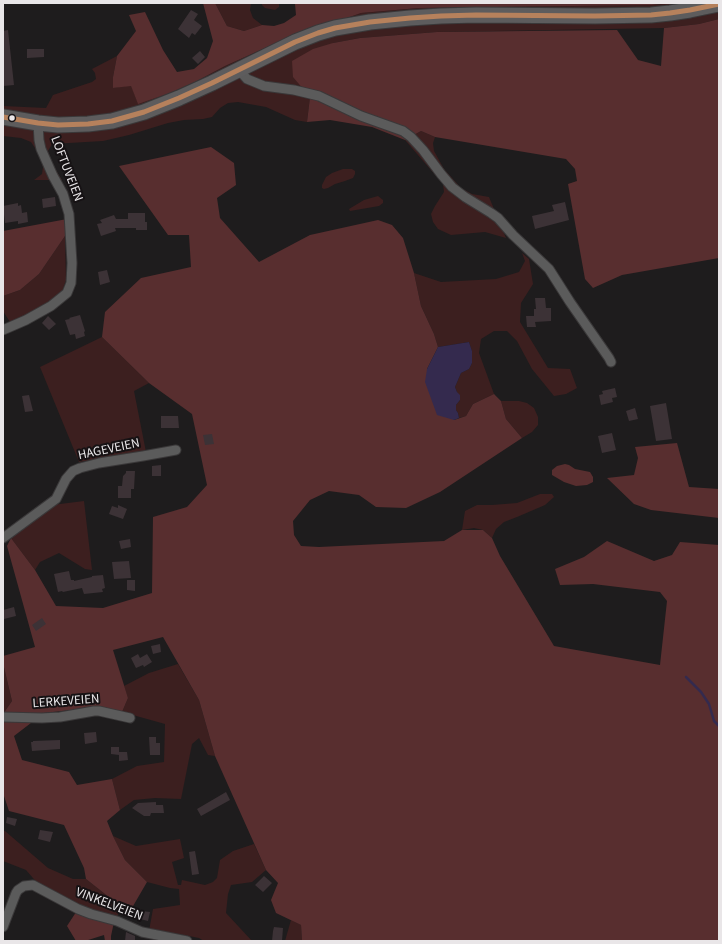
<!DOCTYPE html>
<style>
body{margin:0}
#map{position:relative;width:722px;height:944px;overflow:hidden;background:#1e1c1d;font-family:"Source Sans 3",sans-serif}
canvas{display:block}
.frame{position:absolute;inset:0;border:4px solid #e9e6e8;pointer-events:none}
</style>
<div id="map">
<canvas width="722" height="944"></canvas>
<div class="frame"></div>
</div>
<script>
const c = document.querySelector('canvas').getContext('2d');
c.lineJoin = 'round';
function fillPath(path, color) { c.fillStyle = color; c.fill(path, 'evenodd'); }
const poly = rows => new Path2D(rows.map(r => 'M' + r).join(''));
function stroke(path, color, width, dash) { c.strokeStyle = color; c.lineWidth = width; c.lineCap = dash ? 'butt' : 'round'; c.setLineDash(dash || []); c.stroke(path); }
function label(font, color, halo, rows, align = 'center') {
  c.font = font + ' "Source Sans 3",sans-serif'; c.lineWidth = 4; c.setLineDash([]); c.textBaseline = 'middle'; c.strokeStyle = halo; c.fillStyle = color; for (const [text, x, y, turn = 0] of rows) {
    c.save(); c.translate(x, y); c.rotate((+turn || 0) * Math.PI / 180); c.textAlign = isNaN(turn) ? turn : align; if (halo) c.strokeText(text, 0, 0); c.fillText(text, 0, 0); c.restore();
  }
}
const green = poly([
 [215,3,251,3,250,10,253,18,262,25,244,31,227,26],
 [262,3,279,3,279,7,275,10,265,8,262,5],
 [671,3,719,3,719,19,699,24,664,28,437,32,360,38,333,43,310,97,307,122,295,120,266,107,238,102,228,103,220,108,212,117,203,119,184,120,168,123,129,135,103,141,52,144,48,151,54,167,62,180,34,180,42,174,43,167,39,154,31,142,21,138,3,136,3,106,46,108,53,95,92,82,96,79,95,73,92,69,117,56,113,77,113,88,131,85,138,103,195,82,225,66,274,44,361,13,419,8,652,5],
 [421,131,435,137,433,143,434,151,444,169,461,188,472,194,489,197,506,238,485,232,451,235,438,229,433,222,431,214,435,206,444,192,443,184,405,140],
 [343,169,352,169,355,171,355,174,353,178,345,181,335,184,328,188,324,189,322,188,322,185,326,177,332,173],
 [378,196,383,200,383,203,379,206,350,211,349,209,364,200],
 [65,236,66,280,62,292,49,302,24,316,10,322,3,311,3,296,20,290,39,274],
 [522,253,529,259,533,284,521,303,520,322,548,368,570,369,577,388,566,394,554,396,532,369,517,341,507,331,494,331,481,339,479,353,494,394,473,404,466,416,459,418,458,413,456,410,456,405,460,400,457,392,455,387,461,373,469,369,472,363,472,351,469,342,438,347,434,334,421,306,414,273,441,282,496,279,519,272,525,261],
 [102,337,149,383,134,391,146,452,79,462,40,367],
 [501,401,519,401,527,403,534,408,538,417,538,425,532,432,522,438,506,419],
 [540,494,552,494,554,497,545,505,517,517,504,522,496,529,492,538,483,530,474,528,462,530,465,511,477,505,492,505,517,503],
 [84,501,92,570,85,569,59,553,40,562,35,570,11,538,52,505],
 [3,663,12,701,3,714],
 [178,664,199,700,215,756,208,755,199,738,192,744,181,799,155,798,134,800,120,810,112,779,137,766,164,762,165,724,122,712,128,698,124,686,149,673],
 [3,831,5,831,48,868,73,879,86,879,129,913,119,913,114,922,39,885,26,870,3,861],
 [113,836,136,846,180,839,184,858,172,862,178,885,181,885,182,880,205,885,213,882,217,878,220,860,233,851,254,844,266,870,252,882,231,885,228,894,226,913,252,941,204,941,199,938,179,934,149,931,153,909,180,905,179,889,170,888,147,882,125,860],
 [291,920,301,925,302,941,285,941]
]);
const forest = poly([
 [203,3,215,3,227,26,244,31,262,25,274,26,284,23,296,15,295,4,294,3,670,3,652,5,419,8,361,13,274,44,225,66,195,82,167,94,138,104,131,86,113,88,113,77,117,56,136,31,129,15,145,12,163,50,177,72,194,69,207,58,213,41],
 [719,19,719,258,622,275,593,288,585,279,568,184,577,181,575,169,566,159,435,137,421,131,405,140,372,127,330,120,307,122,310,97,293,77,292,61,313,49,333,43,360,38,437,32,617,30,638,60,661,66,664,28,699,24],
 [211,147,234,163,236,185,217,198,220,218,259,262,310,235,378,220,392,225,403,238,414,273,421,306,434,334,438,347,427,369,454,420,466,416,473,404,494,394,501,401,506,419,522,438,440,492,406,508,376,507,359,495,329,491,310,500,293,521,294,535,301,546,319,547,444,541,462,530,483,530,492,538,500,556,554,646,660,665,667,601,660,592,593,584,560,585,555,569,584,557,607,541,654,561,672,555,680,542,719,545,719,941,302,941,301,925,276,913,271,900,278,883,266,870,215,756,199,700,163,637,113,650,128,698,122,712,99,707,44,713,14,736,22,760,69,772,77,785,112,779,120,810,107,821,113,836,125,860,147,882,129,913,86,879,84,868,64,825,9,811,3,793,3,714,12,701,3,663,3,656,35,647,7,546,11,538,35,570,56,606,103,608,152,593,153,517,187,507,207,485,192,414,149,383,102,337,105,312,141,278,191,267,189,235,168,235,119,166],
 [67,219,65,236,39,274,20,290,3,296,3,231],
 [677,443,689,487,719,489,719,518,651,510,634,504,607,478,634,475,638,458,635,447],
 [565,464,569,465,575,469,590,472,593,477,593,482,587,485,576,486,564,482,552,475,552,470,557,466],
 [80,906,114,922,111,936,111,941,105,941,104,935,85,941,76,941,67,926]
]);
const water = poly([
 [469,342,472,351,472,363,469,369,461,373,455,387,457,392,460,395,460,400,456,405,456,410,458,413,459,418,454,420,437,415,425,382,427,369,438,347]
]);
const stream = poly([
 [686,677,701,692,709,704,714,721,719,726]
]);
const building = poly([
 [191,10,198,14,194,20,202,26,195,35,192,33,189,38,178,29],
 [8,30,14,85,3,86,3,31],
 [27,49,44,49,44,57,27,58],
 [200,51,205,57,198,64,192,58],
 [55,197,56,206,43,208,42,199],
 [565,202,569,220,535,229,532,216,554,211,552,205],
 [18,203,18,206,21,205,22,213,27,212,28,222,18,224,18,221,5,223,3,206],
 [128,213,145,213,145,222,147,222,147,230,136,230,136,228,115,228,116,231,101,236,97,224,102,223,100,220,114,215,116,219,128,219],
 [107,270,110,282,100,285,98,272],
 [535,298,545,298,546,308,551,308,551,321,535,322,536,327,527,327,526,316,534,316,534,309,536,309],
 [80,315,85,331,84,332,85,336,76,339,75,334,70,335,65,320,70,319,69,318],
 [48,316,56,324,49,330,42,323],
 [615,388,617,397,612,398,613,402,601,405,599,395,603,394,602,391],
 [29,395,33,411,25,412,22,396],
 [666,403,672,439,656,441,650,406],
 [635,408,638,419,629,421,626,411],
 [161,416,178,416,179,428,161,428],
 [612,433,616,450,602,453,598,436],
 [212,434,214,444,205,445,203,435],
 [161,465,161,476,152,476,152,466],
 [126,471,135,471,134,489,131,489,131,498,118,498,118,486,122,486,123,476,126,473],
 [118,505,127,509,123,519,109,514,112,506,118,508],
 [130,539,131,547,121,549,119,541],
 [129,561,131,578,114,579,112,562],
 [69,571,71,580,74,580,74,581,92,577,92,576,103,575,105,588,102,589,103,592,84,594,82,588,63,592,62,591,58,592,54,574],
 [127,580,135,580,135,591,127,590],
 [14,607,16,616,4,619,3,610],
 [42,618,46,624,36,631,32,625],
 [160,644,161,652,153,654,151,646],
 [138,654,140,658,147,654,152,662,144,667,143,665,136,668,131,658],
 [96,732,97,742,85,744,84,733],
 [149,737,156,737,156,743,160,743,160,755,150,755],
 [60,740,60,749,32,751,31,742,33,742,33,741],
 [111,747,119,747,119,752,127,752,128,760,119,761,119,754,119,755,111,754],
 [226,792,230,800,201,816,197,809],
 [156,802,156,805,163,805,164,813,151,813,150,816,144,816,132,808,138,803],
 [7,817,17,819,15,826,6,823],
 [40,830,53,832,50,842,38,839],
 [195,851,199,874,192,875,189,852],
 [264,876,272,883,263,892,255,885],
 [142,911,150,912,148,921,140,919],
 [274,927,283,928,282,941,272,941,273,931],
 [126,932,135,936,135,941,125,941]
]);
const minor = poly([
 [239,70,247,79,264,86,294,90,319,96,361,116,403,131,411,137,423,150,441,174,452,187,465,197,491,213,498,218,513,235,549,269,570,302,609,358,611,362],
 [3,330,26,320,51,306,67,293,71,283,72,263,69,214,63,194,53,176,41,149,39,140,38,123],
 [3,538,56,499,66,479,73,471,80,468,99,463,143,456,176,450],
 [3,717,42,718,60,717,94,711,99,711,130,718],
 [3,927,16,893,18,890,24,886,33,885,78,909,91,914,117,921,142,932,187,941]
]);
const primary = poly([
 [3,117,38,123,58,125,88,124,112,121,144,112,179,98,212,83,295,42,318,33,335,28,370,22,410,18,441,16,476,15,595,16,651,15,670,13,690,10,719,4]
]);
const bus1 = poly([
 [3,117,38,123,58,125,88,124,112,121,144,112,179,98,212,83,295,42,318,33,335,28,370,22,410,18,441,16,476,15,595,16,651,15,670,13,690,10,719,4]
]);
const markers = [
 [12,118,3.5,"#e9e6e8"]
];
const streetNames = [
 ["LOFTUVEIEN",66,169,69],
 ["HAGEVEIEN",109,450,-12],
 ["LERKEVEIEN",66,702,-4],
 ["VINKELVEIEN",109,905,21]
];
fillPath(green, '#3c1f1f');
fillPath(forest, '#582e2f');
fillPath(water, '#342a4e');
stroke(stream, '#342a4e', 2.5);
fillPath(building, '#3c3236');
stroke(minor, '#3a3839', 11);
stroke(primary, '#3a3839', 17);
stroke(minor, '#5b5b5b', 9);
stroke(primary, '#5d5c5d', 15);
stroke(bus1, '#b6815c', 5);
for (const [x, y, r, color] of markers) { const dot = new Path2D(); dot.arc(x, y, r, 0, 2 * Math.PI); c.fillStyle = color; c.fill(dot); stroke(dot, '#161214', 1.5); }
label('13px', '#e9e6e8', '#161214', streetNames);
</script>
